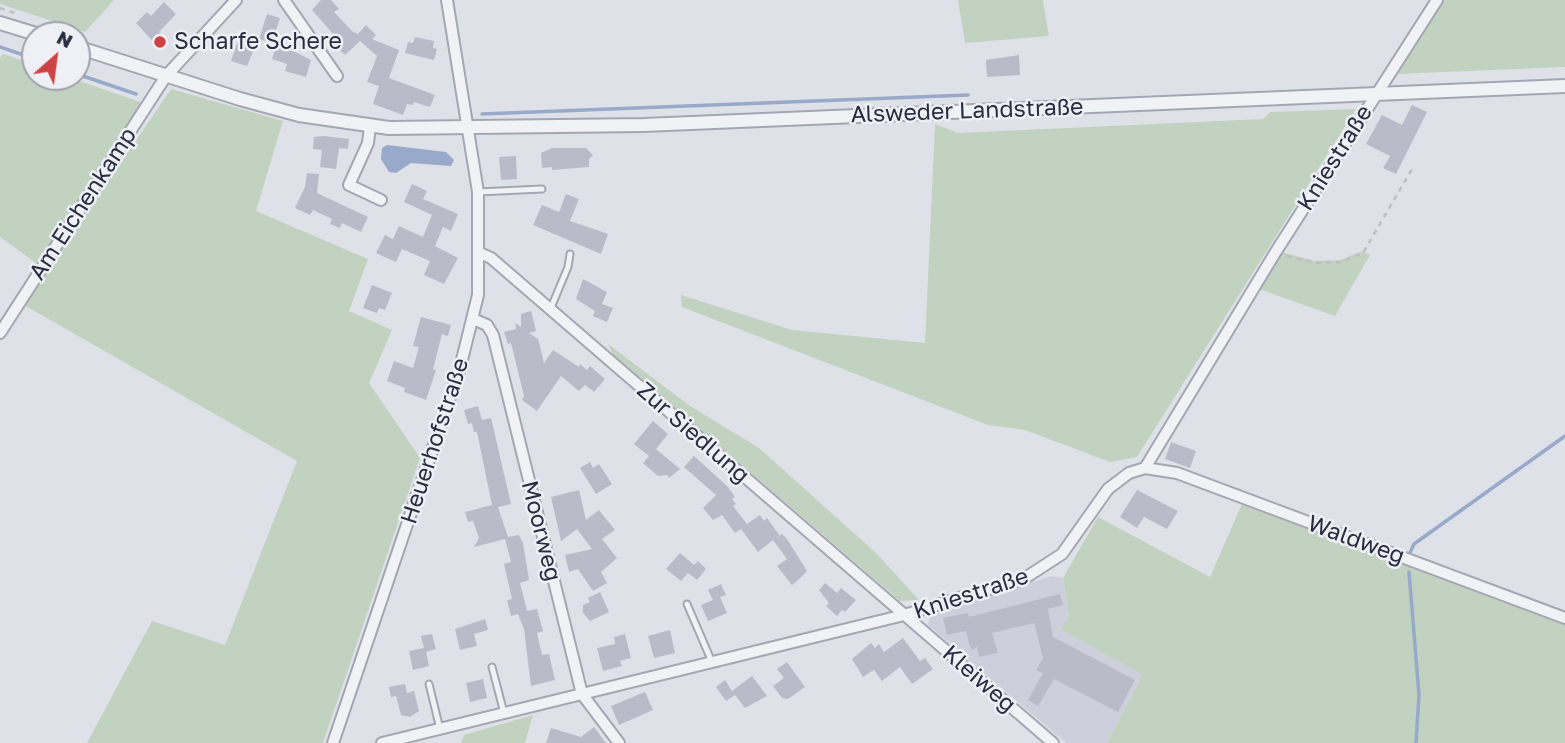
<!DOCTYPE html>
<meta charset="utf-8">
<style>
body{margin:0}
#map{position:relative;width:1565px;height:743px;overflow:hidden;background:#dfe1e8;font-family:"Golos Text",sans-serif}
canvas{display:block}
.north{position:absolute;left:21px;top:21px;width:70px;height:70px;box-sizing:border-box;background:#eef0f6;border:2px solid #9fa2ad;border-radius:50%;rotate:28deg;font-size:19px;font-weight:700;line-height:28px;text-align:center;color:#282d3f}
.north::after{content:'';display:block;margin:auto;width:24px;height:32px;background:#cf4243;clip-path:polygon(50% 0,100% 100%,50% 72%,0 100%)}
</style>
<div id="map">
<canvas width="1565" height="743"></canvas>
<div class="north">N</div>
</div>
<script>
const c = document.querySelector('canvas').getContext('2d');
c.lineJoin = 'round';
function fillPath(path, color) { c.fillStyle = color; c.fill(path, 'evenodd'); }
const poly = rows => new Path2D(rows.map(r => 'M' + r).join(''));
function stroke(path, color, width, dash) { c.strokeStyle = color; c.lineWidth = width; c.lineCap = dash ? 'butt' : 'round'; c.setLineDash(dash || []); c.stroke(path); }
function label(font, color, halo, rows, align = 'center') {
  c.font = font + ' "Golos Text",sans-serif'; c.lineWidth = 5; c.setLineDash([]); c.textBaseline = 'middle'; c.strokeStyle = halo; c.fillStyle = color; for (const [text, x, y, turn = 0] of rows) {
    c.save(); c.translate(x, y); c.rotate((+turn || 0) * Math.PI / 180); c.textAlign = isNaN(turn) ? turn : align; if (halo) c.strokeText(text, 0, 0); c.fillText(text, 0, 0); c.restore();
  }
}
const built = poly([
 [1051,576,1063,578,1069,617,1062,629,1144,675,1107,743,1066,743,928,625,930,615]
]);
const green = poly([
 [0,0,114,0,85,32,0,4],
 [958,0,1043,0,1049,36,965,43],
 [1444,0,1565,0,1565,67,1397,74],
 [3,54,35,65,35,77,68,77,143,103,39,265,0,237,0,58],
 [171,89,283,121,256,211,368,259,349,311,392,330,369,383,420,458,323,743,87,743,152,621,225,645,297,461,24,305],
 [1356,109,1137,457,1110,462,1025,430,988,425,682,307,681,295,792,330,925,343,935,124,958,133,1263,119,1270,112],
 [1362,251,1370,255,1335,316,1259,289,1281,252,1315,261,1340,260],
 [608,344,690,406,759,448,875,552,919,600,900,601,613,354],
 [1242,504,1565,623,1565,743,1107,743,1143,675,1061,629,1069,617,1063,578,1098,517,1210,577],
 [533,715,525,743,461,743,464,735]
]);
const water = poly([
 [387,145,446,152,454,160,451,166,411,163,396,173,389,172,381,159,382,148]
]);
const stream = poly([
 [0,47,35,59],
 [77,74,136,94],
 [482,114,968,95],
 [1410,553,1414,544,1565,436],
 [1409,572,1419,695,1416,743]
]);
const building = poly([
 [321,0,331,0,339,9,334,12,353,32,358,34,366,25,376,35,372,39,399,50,389,78,435,95,430,107,414,102,413,105,407,104,403,115,373,104,379,86,367,82,377,56,360,41,345,55,332,42,334,35,312,10],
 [164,2,176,14,159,32,168,40,160,49,136,23,147,12,151,16],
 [267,14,280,18,272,43,259,39],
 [241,32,259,37,247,66,231,61],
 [415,37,434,41,433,48,437,49,434,60,405,53,408,42,413,43],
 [277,43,311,60,306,77,285,71,287,64,272,59],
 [1019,55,1020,75,987,77,986,60],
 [1412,105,1427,112,1396,174,1383,168,1390,156,1366,144,1382,115,1402,125],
 [324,136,349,139,348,149,339,148,336,169,320,167,322,150,313,149,314,137],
 [552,148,586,148,593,155,589,159,589,167,552,170,552,167,542,168,541,153],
 [516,156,517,179,501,180,499,157],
 [307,173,319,174,317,193,368,217,361,232,342,223,340,228,330,224,332,219,313,210,310,215,295,208,305,187],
 [412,184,427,191,423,199,458,214,451,231,443,227,435,246,458,258,444,284,424,275,430,261,402,249,396,262,376,253,385,235,393,239,399,226,423,237,432,215,404,202],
 [566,194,579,199,570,221,608,234,601,254,533,225,542,205,559,212],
 [583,279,607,292,602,304,613,308,607,322,593,316,595,311,576,299],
 [372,285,392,293,385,310,379,308,377,313,363,308],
 [531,311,536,331,529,333,538,339,544,363,553,350,579,367,580,364,587,370,590,366,605,379,594,392,585,385,579,391,561,376,537,411,522,400,524,396,511,343,508,344,504,332,516,329,515,323,521,327,521,314],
 [421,317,451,325,448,336,442,334,433,369,436,370,426,400,404,392,405,388,387,381,394,361,413,368,419,347,413,346],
 [478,406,482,420,491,418,511,504,498,507,508,537,519,535,523,543,529,580,520,583,527,611,537,609,543,631,537,633,542,655,549,654,555,680,531,686,524,629,518,614,511,616,507,600,512,599,504,564,511,562,505,539,474,547,479,538,473,521,468,522,465,512,492,505,477,432,474,432,472,423,468,424,464,410],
 [653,421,668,434,656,449,680,469,669,478,667,475,658,476,643,463,649,456,634,444],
 [1171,442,1196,451,1190,468,1165,459],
 [694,456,728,487,735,497,732,499,736,504,733,506,747,524,760,515,764,521,767,518,780,536,777,537,782,534,787,539,807,571,797,581,792,585,777,566,787,559,773,540,758,552,741,529,735,533,722,515,713,520,703,508,716,495,684,467],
 [590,462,593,468,599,464,612,484,596,494,580,468],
 [579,490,586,520,599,510,615,530,602,539,617,558,601,572,607,583,593,591,578,569,569,572,565,555,592,549,577,529,561,541,551,497],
 [1137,490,1178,511,1167,529,1144,517,1137,528,1120,517],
 [680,553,694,565,698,561,706,569,697,580,688,573,681,581,666,569],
 [825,583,837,593,841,588,856,600,845,612,842,610,837,616,826,606,829,603,819,590],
 [721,584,726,595,720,597,727,613,708,621,701,605,713,600,708,590],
 [600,592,609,612,590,621,583,613,583,605,590,602,588,598],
 [1060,594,1063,605,1048,609,1053,637,1135,680,1118,712,1054,679,1038,706,1028,700,1043,673,1036,670,1043,658,1034,623,992,633,998,653,979,657,977,647,972,650,969,644,966,631,947,635,943,618,968,613,969,617],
 [485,619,488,630,474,634,477,646,460,650,455,629],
 [670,630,675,653,654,658,648,636],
 [432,634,436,649,426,652,429,666,413,670,409,651,424,648,421,636],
 [625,634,631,658,620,661,622,666,603,671,597,648,615,644,614,637],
 [903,638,920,661,925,658,933,669,912,684,900,667,882,681,874,670,863,677,852,659,871,643,875,648,879,644,884,652],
 [787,662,805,687,788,699,782,698,773,686,784,678,777,669],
 [752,676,767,696,745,708,735,695,726,701,716,687,725,680,732,691],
 [483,679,487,698,470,702,466,683],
 [405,684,407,693,414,691,419,711,410,717,401,715,396,696,391,697,389,687],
 [645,692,653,710,619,725,611,706],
 [594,727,606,743,546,743,551,728,581,737]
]);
const path = poly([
 [0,8,17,14],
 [46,24,76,34],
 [1287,256,1316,263,1340,262,1363,253,1412,169]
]);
const service = poly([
 [478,192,542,189],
 [550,310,568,267,570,254],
 [687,604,712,662],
 [492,667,504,713],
 [429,684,440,729]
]);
const minor = poly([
 [284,0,337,76],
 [370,126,368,143,349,185,381,200],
 [480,253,491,258,1053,743],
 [473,319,487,325,493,335,582,694,619,743],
 [0,333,166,76,236,0],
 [1145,468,1275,253,1437,0],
 [333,743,460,368,478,295,478,192,447,0],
 [382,743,904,615,1025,578,1062,554,1108,489,1129,473,1145,468,1177,473,1565,618]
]);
const tertiary = poly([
 [0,23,39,35],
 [77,47,240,99,299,115,389,128,644,125,1565,86]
]);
const markers = [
 [160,42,7,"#cf4243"]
];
const poiNames = [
 ["Scharfe Schere",174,42]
];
const streetNames = [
 ["Alsweder Landstraße",967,111,-2],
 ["Kniestraße",1335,158,-58],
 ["Am Eichenkamp",83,204,-57],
 ["Zur Siedlung",693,433,41],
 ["Heuerhofstraße",435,441,-72],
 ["Moorweg",541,531,76],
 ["Waldweg",1356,540,20],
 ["Kniestraße",971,594,-18],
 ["Kleiweg",979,679,41]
];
fillPath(built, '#cdd0da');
fillPath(green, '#c2d2c0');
fillPath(water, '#99a9c9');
stroke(stream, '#99a9c9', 3.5);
fillPath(building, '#b9bcc8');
stroke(service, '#a4a7b2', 9);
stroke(minor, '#a4a7b2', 14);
stroke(tertiary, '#a4a7b2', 16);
stroke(path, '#bdbfc6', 2.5, [5, 5]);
stroke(service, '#f1f2f6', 5);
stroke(minor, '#f1f2f6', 10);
stroke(tertiary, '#f1f2f6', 12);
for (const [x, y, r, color] of markers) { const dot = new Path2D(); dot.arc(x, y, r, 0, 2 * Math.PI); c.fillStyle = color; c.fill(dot); stroke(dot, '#eef0f6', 2.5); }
label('23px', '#282d3f', '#eef0f6', poiNames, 'left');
label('23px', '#282d3f', '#eef0f6', streetNames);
</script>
